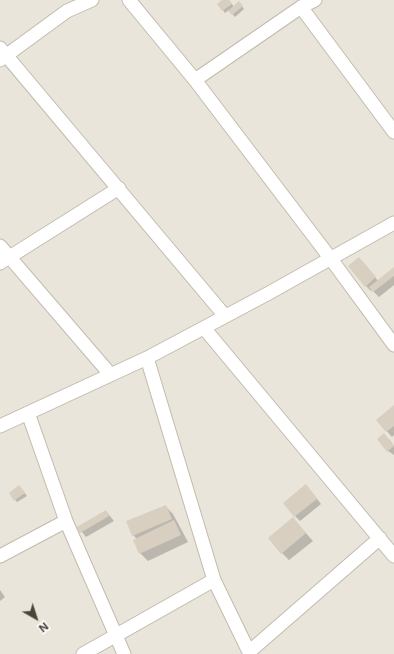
<!DOCTYPE html>
<style>
body{margin:0}
#map{position:relative;width:394px;height:654px;overflow:hidden;background:#f6f3ec;font-family:Inter,sans-serif}
canvas{display:block}
.north{position:absolute;left:16px;top:598px;width:40px;height:40px;-webkit-text-stroke:3px #fff;paint-order:stroke;rotate:141deg;font-size:11px;font-weight:700;line-height:16px;text-align:center;color:#4b4439}
.north::after{content:'';display:block;margin:auto;width:14px;height:18px;background:#4b4439;clip-path:polygon(50% 0,100% 100%,50% 72%,0 100%)}
</style>
<div id="map">
<canvas width="394" height="654"></canvas>
<div class="north">N</div>
</div>
<script>
const c = document.querySelector('canvas').getContext('2d');
c.lineJoin = 'round';
function fillPath(path, color) { c.fillStyle = color; c.fill(path, 'evenodd'); }
const poly = rows => new Path2D(rows.map(r => 'M' + r).join(''));
function stroke(path, color, width, dash) { c.strokeStyle = color; c.lineWidth = width; c.lineCap = dash ? 'butt' : 'round'; c.setLineDash(dash || []); c.stroke(path); }
const residential = poly([
 [0,0,394,0,394,654,0,654]
]);
const shadow = poly([
 [224,0,229,0,234,7,241,5,244,9,235,17,229,10,225,13,219,4],
 [364,263,378,281,394,268,394,285,379,297,372,290,371,291,366,286],
 [394,406,394,435,392,437,377,420],
 [378,439,389,439,394,446,394,455,388,451],
 [21,488,27,496,17,502,10,493],
 [311,491,321,504,300,521,295,516],
 [165,506,173,514,188,542,148,561,140,553,137,539,133,535],
 [106,511,114,521,86,537,78,527],
 [293,519,313,541,289,560,282,553],
 [0,590,5,597,0,601]
]);
const building = poly([
 [222,0,229,0,232,4,222,11,217,4],
 [239,1,243,6,232,15,228,11],
 [359,257,376,277,365,287,348,266],
 [394,267,394,276,373,292,369,287],
 [394,405,394,426,386,432,376,420],
 [384,433,394,446,387,452,377,439],
 [306,484,317,499,294,517,283,503],
 [19,485,25,493,14,501,9,493],
 [166,505,172,519,132,536,126,521],
 [106,510,109,516,80,533,77,527],
 [293,517,306,533,281,554,268,538],
 [174,520,181,535,139,554,133,540]
]);
const minor = poly([
 [129,0,195,80,331,259,394,345],
 [301,7,394,132],
 [0,48,225,316],
 [0,60,67,11,92,0],
 [195,80,301,7,315,0],
 [0,246,110,374],
 [0,263,119,188],
 [204,328,394,556],
 [147,358,214,580,250,654],
 [28,413,66,521,124,654],
 [0,426,147,358,269,293,394,223],
 [0,556,66,521],
 [249,652,380,538],
 [83,654,214,580]
]);
fillPath(residential, '#eae5da');
fillPath(shadow, '#0003');
fillPath(building, '#d8cfc1');
stroke(minor, '#c2bbae', 15);
stroke(minor, '#fff', 13);
</script>
